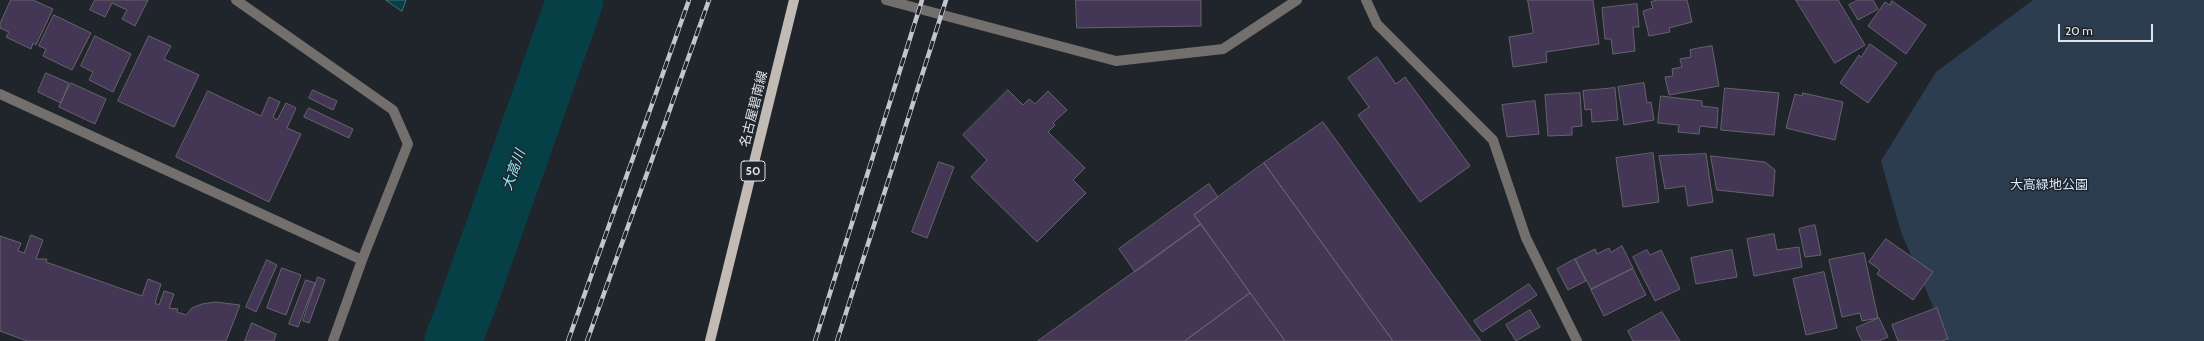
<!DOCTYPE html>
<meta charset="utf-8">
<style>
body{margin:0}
#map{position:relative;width:2204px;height:341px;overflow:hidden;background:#20252b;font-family:Cabin,sans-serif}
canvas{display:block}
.scale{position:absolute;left:2058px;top:24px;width:95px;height:18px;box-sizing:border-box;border:2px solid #e0e3e7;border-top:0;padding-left:5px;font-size:12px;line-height:14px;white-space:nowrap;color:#e0e3e7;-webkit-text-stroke:3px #20252b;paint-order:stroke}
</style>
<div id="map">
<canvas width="2204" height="341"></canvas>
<div class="scale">20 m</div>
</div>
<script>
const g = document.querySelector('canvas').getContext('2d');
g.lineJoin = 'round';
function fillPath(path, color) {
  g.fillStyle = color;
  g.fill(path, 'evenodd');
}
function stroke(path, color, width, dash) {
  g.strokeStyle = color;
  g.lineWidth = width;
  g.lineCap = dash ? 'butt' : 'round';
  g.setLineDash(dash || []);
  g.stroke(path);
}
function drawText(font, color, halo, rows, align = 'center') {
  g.font = font + ' Cabin,"Noto Sans JP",sans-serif';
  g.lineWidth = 3;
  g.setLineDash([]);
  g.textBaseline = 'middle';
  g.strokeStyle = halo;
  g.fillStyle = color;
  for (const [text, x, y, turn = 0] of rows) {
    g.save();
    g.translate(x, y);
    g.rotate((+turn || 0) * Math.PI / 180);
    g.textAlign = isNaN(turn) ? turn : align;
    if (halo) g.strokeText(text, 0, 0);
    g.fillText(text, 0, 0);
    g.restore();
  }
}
const green = new Path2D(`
 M2033 0H2204V341H1948L1901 232 1881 161 1936 72Z`);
const water = new Path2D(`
 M386 0H406L402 11Z`);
const river = new Path2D(`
 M453 341 467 305 575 0`);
const building = new Path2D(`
 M11 0H33L53 9 36 45 33 43 31 49 6 37 9 32 0 28V24Z
 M95 0H148L135 26 122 19 127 10 112 3 105 17 90 10Z
 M1076 0H1201V26L1077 28Z
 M1528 0H1593L1599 44 1546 52 1547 62 1513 67 1509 37 1533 33Z
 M1658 0H1687L1692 22 1669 28 1670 32 1649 36 1643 11 1653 8 1651 2Z
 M1796 0H1838L1865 45 1835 63Z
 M1858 0H1873L1878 9 1858 20 1849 5Z
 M1892 1 1926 25 1906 54 1868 26 1885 2 1890 5Z
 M1637 4 1639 27H1633L1635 51 1613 54 1611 39H1605L1602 8Z
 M54 15 91 33 72 70 43 56 46 49 39 46Z
 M95 36 131 54 113 92 89 80 93 72 81 66Z
 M149 36 171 46 164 59 199 75 174 127 118 101Z
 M1870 44 1897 63 1868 103 1840 83 1859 55 1861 57Z
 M1712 46 1719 86 1669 95 1665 77 1673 76 1672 69 1682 67 1680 59 1691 57 1690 50Z
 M1377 57 1396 84 1405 77 1470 166 1420 202 1358 115 1369 107 1348 78Z
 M46 73 69 83 61 103 38 92Z
 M71 83 106 99 95 124 59 107Z
 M1644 83 1647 103 1651 102 1654 120 1624 125 1618 87Z
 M1615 88 1618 120 1592 122 1591 109 1585 110 1583 91Z
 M1725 88 1779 93 1774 135 1721 130Z
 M313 90 337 101 333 110 309 98Z
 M1008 90 1023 105 1029 99 1035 104 1048 91 1067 110 1053 123 1055 125 1048 132 1085 168 1073 180 1086 193 1037 242 971 177 987 160 963 135Z
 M208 91 261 116 269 97 280 102 273 117 277 120 286 103 296 108 287 128 301 134 269 202 176 157Z
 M1580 93 1582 126 1572 127V135L1548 136 1545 95Z
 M1803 93 1843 102 1835 140 1786 128 1795 94 1802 96Z
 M1661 96 1702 101V106L1718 108 1717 128 1700 126 1699 134 1678 132 1679 125 1658 123Z
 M1535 101 1539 134 1507 137 1502 105Z
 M309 108 353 129 349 138 304 117Z
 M1323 122 1469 325 1481 341H1393L1264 163Z
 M1653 153 1659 202 1623 207 1616 158Z
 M1706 154 1713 202 1688 206 1685 186 1665 189 1659 156Z
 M1711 156 1765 162 1775 170 1773 196 1717 190Z
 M939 162 954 167 927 238 912 232Z
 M1264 163 1393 341H1285L1194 215Z
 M1209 184 1218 197 1194 215 1201 224 1135 272 1119 249Z
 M1201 224 1250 293 1185 341H1038Z
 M1815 225 1821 255 1805 257 1799 229Z
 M1774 234 1777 250 1799 247 1802 267 1754 276 1747 239Z
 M31 235 43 240 36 259H47L46 262 142 296 148 279 161 284 155 303 159 305 164 291 174 294 169 308 178 309 177 312 186 315 192 308 202 304 216 302 240 305 226 341H27L0 331V236L21 243 18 251 24 253Z
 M1886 239 1933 272 1913 300 1877 274 1880 270 1869 262Z
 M1622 246 1633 268 1591 289 1575 259 1595 249 1597 254 1609 248 1611 252Z
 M1647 250 1650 255 1661 250 1680 289 1655 301 1633 257Z
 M1732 250 1737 277 1696 284 1691 258Z
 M1864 253 1878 318 1862 321 1860 313 1842 317 1829 260Z
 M1575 259 1586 281 1568 290 1557 269Z
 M267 260 277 265 256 312 246 307Z
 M282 268 301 275 286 315 267 308Z
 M1633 269 1646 295 1604 316 1591 290Z
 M1824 272 1837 328 1806 335 1793 279Z
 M318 277 325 280 309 323 303 321Z
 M306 280 315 283 298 327 289 324Z
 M1529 284 1537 295 1482 332 1474 321Z
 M1250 293 1285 341H1185Z
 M1937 308 1948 339 1942 341H1898L1892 325Z
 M1530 310 1540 327 1516 341 1506 325Z
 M1662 312 1680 341H1633L1628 331Z
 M1879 318 1888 337 1879 341H1862L1856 328Z
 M252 323 276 334 274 341H245Z`);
const minor = new Path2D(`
 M236 0 393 110 408 144 362 260 333 341
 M886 0 1116 61 1223 49 1297 0
 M1366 0 1377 24 1493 140 1526 238 1577 341
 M0 94 362 260`);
const major = new Path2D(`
 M710 341 794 0`);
const rail = new Path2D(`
 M568 341 689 0
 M587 341 709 0
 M815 341 922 0
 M837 341 946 0`);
const shields = [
 [753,171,24]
];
const shieldNames = [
 ["50",753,171]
];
const streetNames = [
 ["名古屋碧南線",754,109,-76]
];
const parkNames = [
 ["大高緑地公園",2049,185]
];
const waterNames = [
 ["大高川",514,170,-70]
];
fillPath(green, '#2b3d4f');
fillPath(water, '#073f46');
stroke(water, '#487076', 1);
stroke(river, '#073f46', 57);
fillPath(building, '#443655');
stroke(building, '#67636c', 1);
stroke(minor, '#736f6c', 10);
stroke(major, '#c2bbb5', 10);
stroke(rail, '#c2c6ca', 4.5);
stroke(rail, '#20252b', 3, [9]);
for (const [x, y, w] of shields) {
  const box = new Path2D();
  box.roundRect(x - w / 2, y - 10, w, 20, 3);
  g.fillStyle = '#20252b';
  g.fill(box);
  stroke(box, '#e0e3e7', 1);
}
drawText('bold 12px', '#e0e3e7', null, shieldNames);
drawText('13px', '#e0e3e7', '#20252b', streetNames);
drawText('13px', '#d3e6fa', '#20252b', parkNames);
drawText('italic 14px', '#93e9f7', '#20252b', waterNames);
</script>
